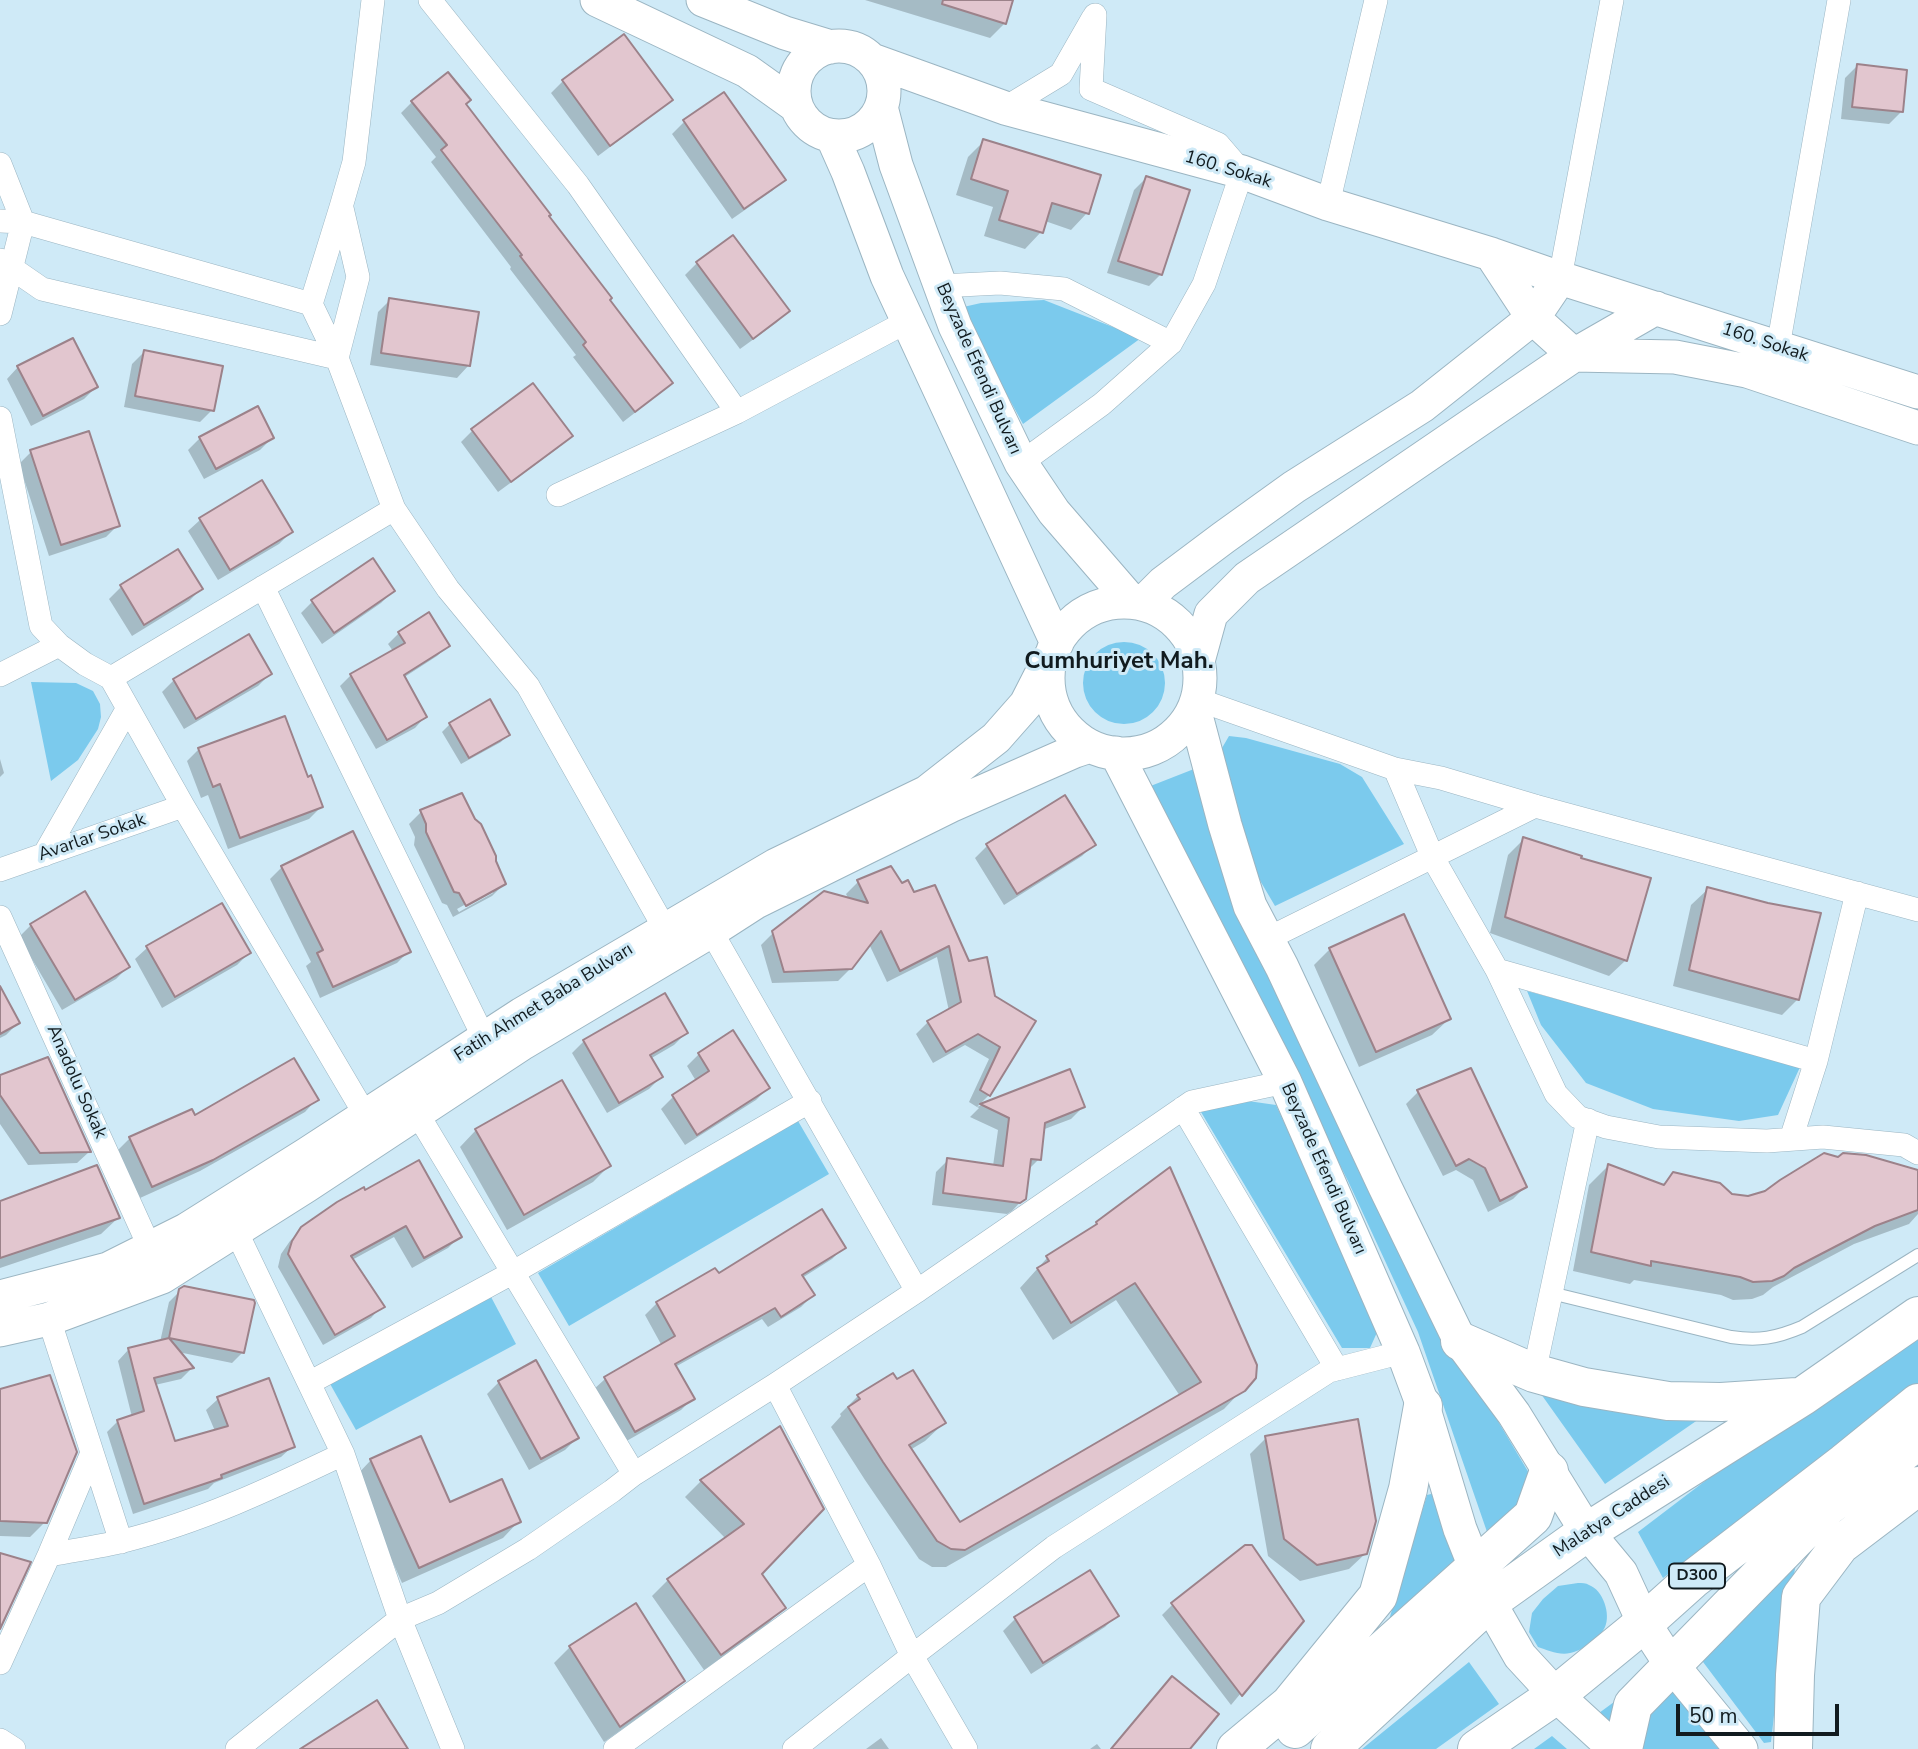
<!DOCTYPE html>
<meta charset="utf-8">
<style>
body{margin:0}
#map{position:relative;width:1918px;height:1749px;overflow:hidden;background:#cfeaf7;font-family:"Nunito Sans",sans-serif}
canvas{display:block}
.scale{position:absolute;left:1676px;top:1704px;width:163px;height:32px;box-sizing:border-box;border:4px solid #111b1f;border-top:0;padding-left:9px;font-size:21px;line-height:24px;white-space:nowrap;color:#111b1f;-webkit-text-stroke:5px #cfeaf7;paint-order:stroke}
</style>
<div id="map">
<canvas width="1918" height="1749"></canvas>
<div class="scale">50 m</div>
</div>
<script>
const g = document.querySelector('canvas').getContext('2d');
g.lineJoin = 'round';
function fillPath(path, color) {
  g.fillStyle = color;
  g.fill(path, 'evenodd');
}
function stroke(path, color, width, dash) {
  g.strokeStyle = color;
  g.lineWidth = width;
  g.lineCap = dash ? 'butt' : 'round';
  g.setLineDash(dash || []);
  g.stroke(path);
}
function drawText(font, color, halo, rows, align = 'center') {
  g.font = font + ' "Nunito Sans",sans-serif';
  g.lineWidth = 6;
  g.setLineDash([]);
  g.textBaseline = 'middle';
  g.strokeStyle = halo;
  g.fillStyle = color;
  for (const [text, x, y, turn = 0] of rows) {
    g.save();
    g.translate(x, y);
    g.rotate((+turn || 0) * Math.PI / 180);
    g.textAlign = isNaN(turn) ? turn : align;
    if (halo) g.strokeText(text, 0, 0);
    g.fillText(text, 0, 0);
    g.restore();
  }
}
const green = new Path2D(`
 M1044 300 1141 338 1023 424 959 308 981 303Z
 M1083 683a41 41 0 1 1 82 0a41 41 0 1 1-82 0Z
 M31 682 76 683 93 691 100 704 101 717 98 729 78 760 51 781Z
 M1229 736 1246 738 1340 764 1362 777 1404 844 1275 906 1255 872 1222 748Z
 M1194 769 1474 1381 1554 1515 1495 1555 1418 1332 1348 1181 1148 787Z
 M1527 991 1801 1065 1778 1115 1739 1121 1653 1109 1586 1083 1541 1025Z
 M1241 1100 1276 1105 1379 1328 1370 1348H1342L1198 1107Z
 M798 1121 829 1174 569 1326 538 1273Z
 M490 1295 516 1344 356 1430 329 1382Z
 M1918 1335V1383L1663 1578 1638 1532 1709 1478Z
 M1541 1394 1702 1417 1605 1484Z
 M1435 1493 1470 1588 1381 1646 1427 1495Z
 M1799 1548 1784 1627 1771 1742 1764 1743 1688 1642Z
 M1578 1583C1582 1583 1586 1583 1589 1585 1603 1590 1611 1614 1605 1627 1600 1638 1582 1651 1570 1653 1560 1656 1547 1650 1538 1647L1529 1632 1532 1613 1543 1599 1558 1586Z
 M1469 1662 1499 1704 1436 1749H1362Z
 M1659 1669 1716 1746 1719 1749H1637L1599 1713Z
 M1552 1736 1567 1749H1534Z`);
const shadow = new Path2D(`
 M865 0H1011L1005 23 990 38Z
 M623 37 670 99 658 111 598 156 551 93 563 81Z
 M1857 66 1901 112 1889 124 1841 119 1845 78Z
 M724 94 784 180 772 191 732 219 672 134 684 122Z
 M412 102 464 104 608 300 671 383 659 394 623 422 573 357 576 355 510 269 511 267 431 162 436 157 401 113Z
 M984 141 1087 213 1071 230 1045 221 1041 232 1025 249 984 236 993 207 956 195 968 157Z
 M1146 178 1161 274 1149 286 1107 273 1134 190Z
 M697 263 788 311 776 323 740 349 685 275Z
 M390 300 469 365 457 378 370 365 378 312Z
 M144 352 212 410 200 422 124 407 132 364Z
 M18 367 96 387 84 399 31 426 7 379Z
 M473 430 570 436 558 448 498 492 461 442Z
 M200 438H272L260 450 204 479 188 450Z
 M31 452 118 525 106 537 49 556 19 464Z
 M200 520 291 532 279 544 218 580 188 531Z
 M121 587 201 589 189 601 132 636 109 599Z
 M393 591 381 603 322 644 301 613 313 601Z
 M399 633 448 646 437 656 403 678 425 717 415 728 376 749 340 686 351 675 393 651 388 644Z
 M270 674 258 686 184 729 162 692 174 680Z
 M450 724 508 734 501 742 461 764 442 732Z
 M199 749 321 807 309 819 228 849 208 795 201 798 187 761Z
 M0 759 4 773 0 777Z
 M421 812 494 862 504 884 492 896 453 917 447 905 442 903 414 845 415 837 409 824ZM493 889V893L459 912 457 909Z
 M1524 839 1626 960 1609 976 1490 933 1508 855Z
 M1094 844 1082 856 1004 905 975 858 987 846Z
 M282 867 409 951 397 963 320 998 306 966 311 962 270 879Z
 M890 868 902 886 913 894 994 997 1034 1021 989 1095 977 1107 969 1102 989 1059 965 1045 933 1063 916 1034 928 1022 949 1011 937 957 887 982 869 944 851 968 838 981 772 983 761 945 773 933 849 900 846 894 858 882Z
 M1708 889 1798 999 1782 1015 1673 986 1691 905Z
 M84 893 128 967 116 979 62 1010 19 937 31 925Z
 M221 905 249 953 237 965 162 1008 135 959 147 948Z
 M1330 949 1449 1019 1432 1035 1359 1067 1314 965Z
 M0 990 18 1023 6 1035 0 1038Z
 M686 1033 674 1045 650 1059 661 1077 649 1089 607 1113 572 1053 584 1041Z
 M733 1033 768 1088 756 1100 685 1145 661 1109 673 1097 696 1081 687 1066 699 1054Z
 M1470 1070 1525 1187 1513 1199 1488 1212 1473 1180 1456 1170 1443 1176 1406 1104 1418 1092Z
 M1069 1071 1083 1107 1071 1119 1042 1130 1039 1159 1028 1170 1024 1198 1012 1211 1007 1214 932 1205 936 1172 948 1160 993 1166 998 1130 970 1117 979 1108 977 1107Z
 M0 1077 89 1152 77 1163 28 1165 0 1124Z
 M316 1100 305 1112 200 1171 140 1198 118 1150 130 1138 194 1117Z
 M476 1130 609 1166 593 1182 507 1230 460 1147Z
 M1608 1166 1661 1186 1674 1174 1731 1196 1748 1197 1918 1172V1214L1909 1224 1854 1244 1773 1287 1763 1295 1752 1299 1733 1300 1721 1295 1634 1280 1630 1284 1573 1271 1589 1185Z
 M0 1203 118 1218 101 1234 0 1268Z
 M338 1204 459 1237 448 1248 412 1268 394 1237 352 1260 382 1306 371 1318 323 1345 278 1267 281 1254 290 1241 302 1229Z
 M1097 1224 1243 1389 1224 1409 946 1567H932L919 1559 865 1480 831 1427 841 1416 840 1414 858 1396 944 1423 925 1441 910 1450 960 1524 1180 1396 1116 1300 1053 1340 1020 1288 1047 1258 1091 1230Z
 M844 1247 832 1259 802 1278 813 1295 801 1307 768 1327 762 1319 675 1367 693 1398 681 1410 623 1443 593 1390 605 1379 662 1346 645 1315 657 1303 718 1276Z
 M180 1291 243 1352 232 1363 178 1352 192 1368 181 1379 155 1385 173 1444 215 1431 206 1410 218 1399 293 1446 281 1457 214 1483 208 1489 133 1514 107 1432 118 1421 132 1417 118 1361 129 1349 160 1342 169 1302Z
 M499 1382 577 1438 565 1450 529 1470 487 1394Z
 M0 1391 45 1522 30 1537 0 1536Z
 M780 1429 760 1574 784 1607 768 1624 704 1670 652 1596 668 1580 726 1539 685 1497 701 1481Z
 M1266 1438 1366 1553 1349 1569 1300 1581 1268 1556 1250 1454Z
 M371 1460 449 1505 519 1521 503 1538 402 1583 355 1477Z
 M1245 1547 1301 1621 1231 1705 1162 1615 1172 1605Z
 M1089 1572 1117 1615 1105 1627 1031 1674 1003 1631 1015 1619Z
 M570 1647 683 1681 667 1697 604 1742 554 1663Z
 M881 1738 889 1749H866Z
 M1097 1744 1101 1749H1090Z`);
const building = new Path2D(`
 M943 0H1013L1006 24 942 4Z
 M624 34 673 100 610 146 562 80Z
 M1857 64 1907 70 1903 112 1852 107Z
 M448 72 471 100 466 104 551 215 549 216 612 298 610 300 673 383 635 412 583 345 586 342 520 256 522 255 441 150 447 145 411 101Z
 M724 92 786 180 744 209 683 120Z
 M983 139 1101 175 1089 214 1052 203 1043 233 999 220 1008 191 971 179Z
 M1146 176 1190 190 1162 275 1118 261Z
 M733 235 790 311 753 339 696 262Z
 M389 298 479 312 470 366 381 353Z
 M73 338 98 387 43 416 17 366Z
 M144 350 223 366 214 411 135 396Z
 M533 383 573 436 511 482 471 429Z
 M258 406 274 438 216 469 199 437Z
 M89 431 120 526 61 545 30 450Z
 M262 480 293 532 230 570 199 518Z
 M178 549 203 589 144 625 120 585Z
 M373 558 395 591 334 633 311 600Z
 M429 612 450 646 404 675 427 717 387 740 350 674 405 643 398 632Z
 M249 634 272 674 196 719 173 679Z
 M490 699 510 735 469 758 449 723Z
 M285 716 308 777 311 775 323 807 240 838 220 784 213 787 198 748Z
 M462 793 475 819 481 824 496 856V861L506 884 466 906 459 893 454 892 426 832V824L420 810Z
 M1065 795 1096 845 1017 894 986 844Z
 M353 831 411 952 333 987 317 953 323 950 281 866Z
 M1523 837 1582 856 1581 858 1651 878 1627 961 1505 917Z
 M891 866 902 883 908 880 914 892 935 885 969 961 987 957 995 996 1036 1021 990 1096 980 1090 1000 1047 978 1034 946 1052 927 1021 961 1002 949 946 900 971 881 931 852 969 784 972 772 931 824 891 868 903 857 880Z
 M1707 887 1768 903 1821 913 1799 1000 1689 970Z
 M85 891 130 967 75 1000 30 924Z
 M222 903 251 953 175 997 146 946Z
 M1404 914 1451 1019 1376 1052 1329 948Z
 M0 986 20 1023 0 1034Z
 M665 993 688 1033 650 1055 663 1077 619 1103 583 1040Z
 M733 1030 770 1088 697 1135 672 1095 709 1071 698 1053Z
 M48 1057 91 1152 40 1153 0 1095V1075Z
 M294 1058 319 1100 213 1160 152 1187 129 1137 192 1109 195 1115Z
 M1471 1068 1527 1187 1500 1201 1485 1168 1469 1159 1456 1166 1417 1090Z
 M1070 1069 1085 1107 1045 1123 1041 1160 1031 1159 1026 1199 1020 1203 943 1193 947 1158 1003 1166 1009 1118 980 1104Z
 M562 1080 611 1166 524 1215 475 1129Z
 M1824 1153 1838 1157 1843 1153 1866 1155 1918 1170V1210L1875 1226 1794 1268 1784 1276 1772 1281 1753 1282 1740 1277 1651 1261V1266L1591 1252 1608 1164 1664 1185 1673 1172 1720 1183 1732 1194 1748 1196 1765 1191 1780 1180Z
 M419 1160 462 1237 424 1258 406 1226 351 1256 385 1307 335 1335 288 1254 292 1241 301 1227 337 1202 364 1187 365 1190Z
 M97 1165 120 1218 0 1258V1201Z
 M1170 1167 1257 1365 1256 1378 1245 1391 965 1550 951 1549 937 1541 883 1462 848 1407 860 1399 857 1395 893 1373 897 1379 913 1370 946 1423 909 1445 960 1522 1201 1382 1135 1283 1071 1323 1037 1268 1049 1261 1046 1256 1097 1224 1096 1222Z
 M822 1209 846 1248 802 1275 815 1295 781 1317 775 1308 675 1364 695 1399 635 1432 604 1377 675 1336 656 1302 715 1268 719 1273Z
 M184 1286 254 1300 255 1303 244 1353 169 1338 179 1289Z
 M169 1338 194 1368 154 1378 175 1441 228 1426 217 1397 269 1378 295 1447 221 1475 222 1478 144 1504 117 1420 144 1411 128 1348Z
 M536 1360 579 1438 541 1459 498 1381Z
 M50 1375 77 1452 47 1523 0 1521V1389Z
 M1358 1419 1376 1521 1367 1554 1317 1565 1284 1539 1265 1436Z
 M780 1426 824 1509 762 1574 786 1608 721 1655 667 1579 744 1524 700 1480Z
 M421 1436 450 1502 502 1479 521 1522 419 1568 370 1459Z
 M1245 1545H1252L1304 1621 1242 1696 1171 1603Z
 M0 1553 31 1562 0 1629Z
 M1090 1570 1119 1616 1043 1663 1014 1617Z
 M636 1603 685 1681 620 1727 569 1646Z
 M1172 1676 1219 1714 1190 1749H1111Z
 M377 1700 408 1749H300Z`);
const lane = new Path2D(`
 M1551 1293 1731 1337C1759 1341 1776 1338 1802 1327L1918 1255`);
const street = new Path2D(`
 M373 0 354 162 341 207 311 304 337 358 394 509 448 589 528 686 665 929
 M430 0 578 185 737 412
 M1005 108 1061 74 1093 18
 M0 164 23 222 0 314
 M1328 204 1376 0
 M0 221 23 222 311 304
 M0 260 42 289 337 358
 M1560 278 1612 0
 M940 286 1000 283 1064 289 1171 343
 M1778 347 1839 0
 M337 358 358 277 342 208
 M0 418 41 626 59 645 85 664 111 678 183 806 366 1116
 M1021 463 1102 404 1171 343 1204 284 1242 172 1218 144 1091 89 1095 15
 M558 495 737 412 908 321
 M263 587 484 1038
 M0 675 59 645
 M111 678 394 509
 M1196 699 1395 769 1441 778 1535 806 1918 910
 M1395 769 1433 858 1497 970 1556 1094 1578 1117 1606 1127 1659 1137 1767 1141 1823 1137 1904 1145 1918 1153
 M44 855 128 708
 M0 870 183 806
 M0 917 150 1248
 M711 931 917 1291
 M1267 939 1535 806
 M1497 970 1816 1061
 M1183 1108 1337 1369
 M417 1113 634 1474
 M1791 1139 1816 1061 1857 893
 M236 1231 343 1454 400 1619 453 1749
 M49 1319 121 1542
 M1534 1373 1588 1120
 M309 1383 512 1273 810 1101
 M775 1385 869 1565
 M49 1555C74 1550 99 1547 123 1541 200 1522 272 1488 343 1454
 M0 1663 49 1555 92 1453
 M0 1740 14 1749
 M237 1749 400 1619 438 1603 528 1549 612 1491 634 1474 775 1385 917 1291 1192 1102 1285 1082
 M615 1749 869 1565 912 1656 794 1749
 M966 1749 912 1656 1054 1547 1329 1371 1403 1352`);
const secondary = new Path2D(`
 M597 0 747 71 796 106
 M703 0 785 33 831 47
 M794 91a45 45 0 1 1 90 0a45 45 0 1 1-90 0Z
 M872 60 1005 108 1242 172 1328 204 1491 254 1560 278 1918 392
 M881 107 896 165 955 326 1021 463 1054 512 1131 601
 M832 136 848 172 887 276 1057 643
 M1491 254 1533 318 1574 355 1675 357 1747 371 1918 428
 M1048 678a76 76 0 1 1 152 0a76 76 0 1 1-152 0Z
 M1142 604 1163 583 1223 538 1294 487 1422 406 1533 318 1560 278
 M1198 661 1211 614 1247 578 1574 355 1656 308
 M1194 708 1225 825 1250 906 1282 967 1385 1187 1460 1341 1514 1414 1587 1532 1621 1573 1644 1623 1668 1660 1741 1749
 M1116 753 1285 1082 1403 1352 1423 1406 1460 1529 1489 1602 1520 1656 1556 1695 1615 1749
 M0 1297 108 1269 186 1230 307 1154 522 1014 776 865 927 792 996 738 1026 704 1050 657
 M0 1330 49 1319 162 1277 306 1186 523 1043 711 931 756 902 950 806 1075 751 1090 746`);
const highway = new Path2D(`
 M1460 1341 1534 1373 1584 1387 1668 1401 1721 1402 1797 1397
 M1295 1729 1533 1516 1549 1471
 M1236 1749 1290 1704 1378 1596 1408 1489 1423 1406
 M1330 1749 1489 1602 1587 1532 1803 1396 1918 1316
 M1477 1749 1556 1695 1644 1623 1692 1580 1844 1463 1918 1403
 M1623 1749 1633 1705 1828 1506 1918 1441
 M1793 1749 1795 1675 1801 1597 1840 1545 1918 1486`);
const shields = [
 [1697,1576,56]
];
const shieldNames = [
 ["D300",1697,1576]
];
const streetNames = [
 ["160. Sokak",1228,170,17],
 ["160. Sokak",1765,343,18],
 ["Beyzade Efendi Bulvarı",978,369,66],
 ["Avarlar Sokak",92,838,-19],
 ["Fatih Ahmet Baba Bulvarı",544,1003,-32],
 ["Anadolu Sokak",76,1082,66],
 ["Beyzade Efendi Bulvarı",1323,1169,66],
 ["Malatya Caddesi",1612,1517,-33]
];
const districtNames = [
 ["Cumhuriyet Mah.",1119,662]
];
fillPath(green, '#7bcaed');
fillPath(shadow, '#0003');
fillPath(building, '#e2c6cf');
stroke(building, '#9c828a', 2);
stroke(lane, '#9bb5c2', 14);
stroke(street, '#9bb5c2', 24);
stroke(secondary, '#9bb5c2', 35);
stroke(highway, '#9bb5c2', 40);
stroke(lane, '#fff', 12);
stroke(street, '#fff', 23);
stroke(secondary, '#fff', 33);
stroke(highway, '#fff', 38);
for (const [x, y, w] of shields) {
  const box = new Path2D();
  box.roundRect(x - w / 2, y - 12.5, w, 25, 5);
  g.fillStyle = '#cfeaf7';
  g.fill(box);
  stroke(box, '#111b1f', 2);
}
drawText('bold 16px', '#111b1f', null, shieldNames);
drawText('18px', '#111b1f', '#cfeaf7', streetNames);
drawText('bold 24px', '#111b1f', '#cfeaf7', districtNames);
</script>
